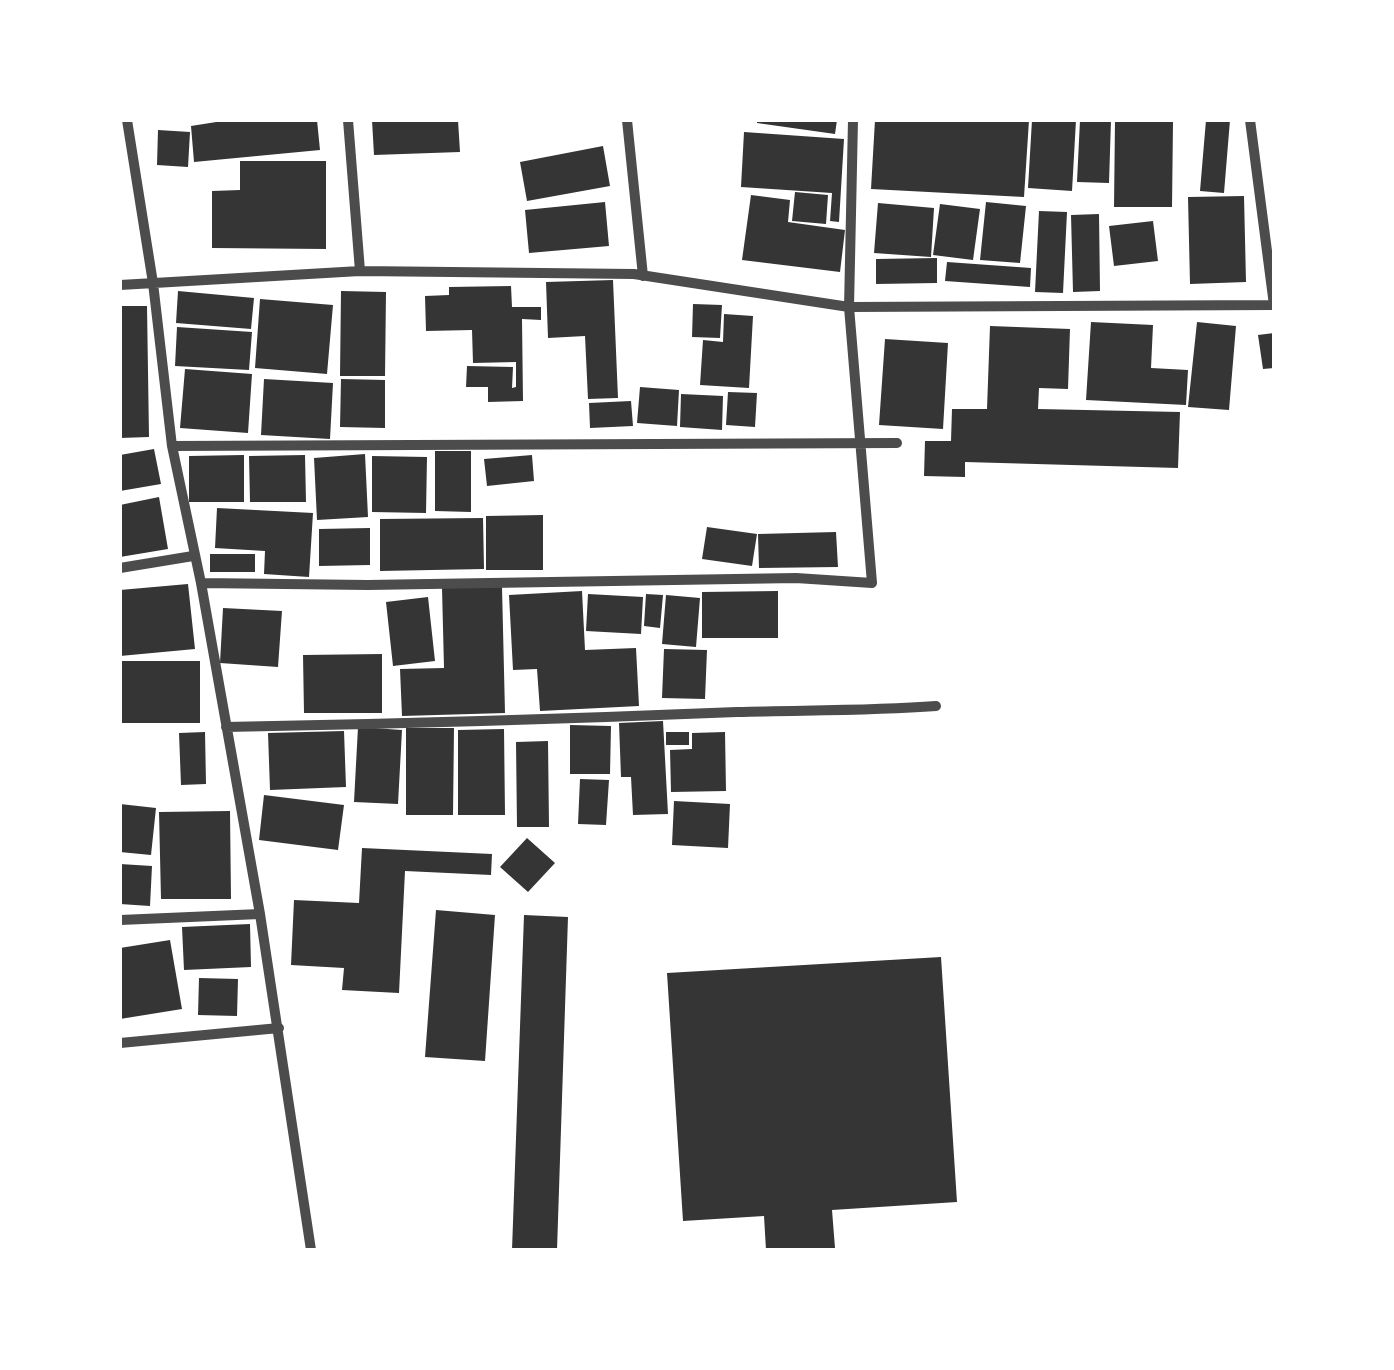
<!DOCTYPE html>
<style>
body{margin:0}
#map{position:relative;width:1394px;height:1370px;overflow:hidden;background:#fff;font-family:Signika,sans-serif}
canvas{display:block}
.frame{position:absolute;inset:0;border:122px solid #fff;pointer-events:none}
</style>
<div id="map">
<canvas width="1394" height="1370"></canvas>
<div class="frame"></div>
</div>
<script>
const g = document.querySelector('canvas').getContext('2d');
g.lineJoin = 'round';
function fillPath(path, color) {
  g.fillStyle = color;
  g.fill(path, 'evenodd');
}
function stroke(path, color, width, dash) {
  g.strokeStyle = color;
  g.lineWidth = width;
  g.lineCap = dash ? 'butt' : 'round';
  g.setLineDash(dash || []);
  g.stroke(path);
}
const building = new Path2D(`
 M229 120H317L320 150 194 162 191 126Z
 M372 120H458L460 152 374 155Z
 M757 120H837L835 134 757 123Z
 M875 120H1029L1024 197 871 189Z
 M1032 120H1076L1072 191 1028 188Z
 M1080 120H1111L1109 183 1077 182Z
 M1206 120H1230L1224 193 1200 191Z
 M1115 121 1173 122 1172 207H1114Z
 M158 130 190 132 188 167 157 165Z
 M744 132 844 139 839 222 830 221 832 193 741 187Z
 M603 146 610 186 527 201 520 162Z
 M240 161H326V249L212 248V191L240 190Z
 M795 192 828 195 826 224 792 221Z
 M751 195 790 200 788 222 845 230 840 272 742 260Z
 M1244 196 1246 282 1190 284 1188 197Z
 M605 202 609 246 529 253 525 210Z
 M986 202 1026 206 1020 263 980 260Z
 M878 203 934 208 931 257 874 253Z
 M940 204 980 209 973 260 933 255Z
 M1039 211 1067 212 1063 293 1035 292Z
 M1099 214 1100 291 1073 292 1071 215Z
 M1153 221 1158 261 1114 266 1109 226Z
 M937 258V283L876 284V259Z
 M947 262 1031 268 1030 287 945 281Z
 M613 280 618 398 588 399 585 336 548 338 546 282Z
 M511 286 512 307H541V320L522 319 523 401 488 402V387H466L467 366 513 367 512 388 516 387V362L473 363 472 330 426 331 425 296 449 295V287Z
 M178 291 254 298 251 329 176 323Z
 M341 291 386 292 385 376H340Z
 M260 299 333 305 327 374 255 368Z
 M693 304 722 305 720 338 692 337Z
 M120 306H147L149 437 120 438Z
 M724 314 753 316 749 388 700 385 703 340 723 342Z
 M1091 322 1153 325 1151 368 1188 370 1186 405 1086 400Z
 M1197 322 1236 326 1229 410 1188 407Z
 M990 326 1070 329 1068 389 1039 388 1038 409 1180 412 1178 468 965 462V477L924 476 925 441H951L952 409H987Z
 M177 327 252 332 249 370 175 366Z
 M1274 333V368L1263 369 1258 335Z
 M885 339 948 343 943 429 879 425Z
 M185 369 252 374 248 433 180 428Z
 M264 379 333 383 330 439 261 435Z
 M341 379 385 380V428L340 427Z
 M640 387 679 390 677 426 637 423Z
 M728 392 757 393 755 427 726 425Z
 M681 394 723 396 722 430 680 427Z
 M631 401 633 426 590 428 589 403Z
 M154 449 161 484 120 491V455Z
 M435 451H471V512L435 511Z
 M365 454 368 517 317 520 314 458Z
 M244 455V502H189V456Z
 M305 455 306 502H250L249 456Z
 M532 455 534 481 487 486 484 459Z
 M372 456 427 457 426 513 372 512Z
 M159 497 168 549 120 557V505Z
 M217 508 313 513 309 577 264 574 265 551 215 548Z
 M543 515V570H486V516Z
 M483 518 484 569 380 571V519Z
 M707 527 757 534 752 566 702 559Z
 M370 528V565L319 566V529Z
 M836 532 838 567 759 568 758 534Z
 M210 554H255V572H210Z
 M188 584 195 649 120 656V590Z
 M502 587 505 713 402 716 400 669 444 668 442 588Z
 M582 591 585 650 636 648 639 706 540 711 537 669 513 670 509 595Z
 M778 591V638H702V592Z
 M588 594 643 597 641 634 586 631Z
 M646 594 663 595 660 628 644 626Z
 M666 595 700 598 696 647 662 644Z
 M428 597 435 661 393 666 386 602Z
 M223 608 282 611 278 667 220 663Z
 M664 649 707 650 705 699 662 698Z
 M382 654V713H304L303 655Z
 M120 661H200V723H120Z
 M663 721 668 814 633 815 631 777H621L619 723Z
 M570 725 611 726 610 774H570Z
 M358 727 402 730 398 804 354 802Z
 M406 728H454L453 815H406Z
 M504 729 505 815H458V730Z
 M344 731 346 787 270 790 268 733Z
 M205 732 206 784 181 785 179 733Z
 M666 732H689V745H666Z
 M725 732 726 791 671 792 670 750 692 749V733Z
 M548 741 549 827H517L516 742Z
 M580 779 609 780 606 825 578 824Z
 M264 795 344 805 338 850 259 840Z
 M674 801 730 804 728 848 672 845Z
 M120 804 156 808 151 855 120 852Z
 M230 811 231 899H161L159 812Z
 M527 838 555 863 528 892 500 867Z
 M362 848 492 854 491 875 405 871 399 993 342 990 344 968 291 965 294 900 359 903Z
 M120 864 152 866 150 906 120 904Z
 M436 910 495 915 485 1061 425 1057Z
 M524 915 568 917 557 1250H512Z
 M250 924 251 967 184 970 182 927Z
 M170 940 182 1009 120 1019V948Z
 M941 957 957 1202 832 1210 835 1248 766 1250 764 1216 683 1221 667 973Z
 M199 978 238 979 237 1016 198 1015Z`);
const minor = new Path2D(`
 M127 120 153 283 172 446 201 583 260 914 311 1250
 M348 120 360 271
 M627 120 643 276
 M1250 120 1274 305
 M120 285 360 271 634 274 849 307 1274 305
 M172 446 897 443
 M120 568 193 556
 M201 583 368 585 796 578 872 583 849 307 853 120
 M226 727C396 724 567 719 737 712 804 710 869 711 936 706
 M120 920 260 914
 M120 1043 279 1028`);
fillPath(building, '#353535');
stroke(minor, '#4c4c4c', 10);
</script>
